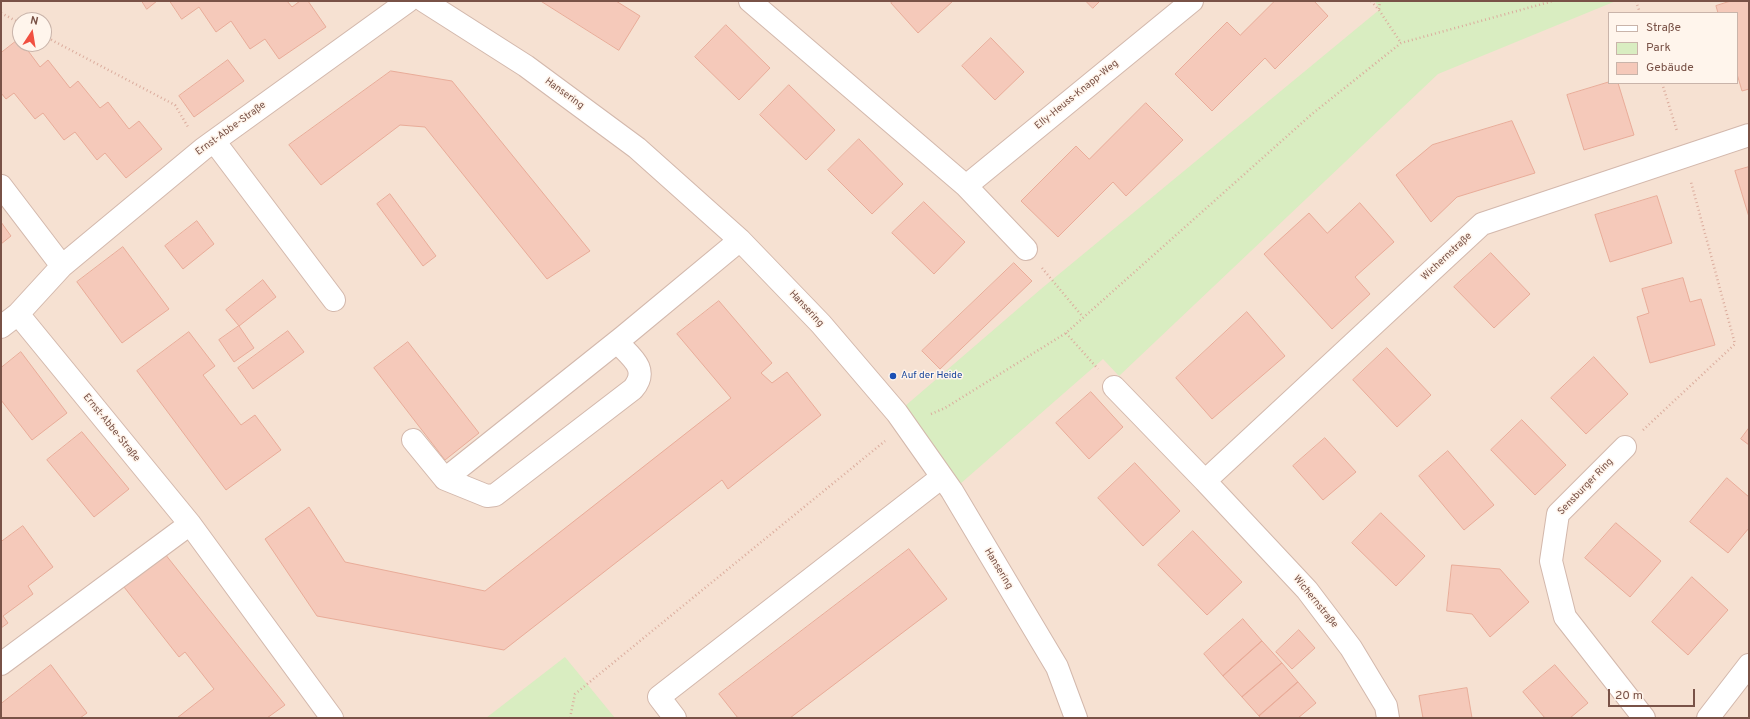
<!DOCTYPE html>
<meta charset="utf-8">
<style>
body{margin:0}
#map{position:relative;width:1750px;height:719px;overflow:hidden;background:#fef0e4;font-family:Overpass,sans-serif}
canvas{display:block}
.frame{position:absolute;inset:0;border:2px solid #795247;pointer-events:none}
.legend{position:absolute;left:1608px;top:12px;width:130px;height:72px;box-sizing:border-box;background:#fff5ec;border:1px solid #c9b4aa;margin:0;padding:5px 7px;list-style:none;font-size:12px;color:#795247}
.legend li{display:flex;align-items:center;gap:8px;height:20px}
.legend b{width:20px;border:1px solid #c9b4aa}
.north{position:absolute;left:12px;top:12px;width:40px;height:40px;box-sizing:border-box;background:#fff5ec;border:1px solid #c9b4aa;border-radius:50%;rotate:12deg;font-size:11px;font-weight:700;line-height:16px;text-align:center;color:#795247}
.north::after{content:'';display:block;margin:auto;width:14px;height:18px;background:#f15041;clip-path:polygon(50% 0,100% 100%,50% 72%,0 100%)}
.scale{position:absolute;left:1608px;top:689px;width:87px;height:18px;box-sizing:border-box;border:2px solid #795247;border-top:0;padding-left:5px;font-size:12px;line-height:14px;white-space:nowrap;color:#795247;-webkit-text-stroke:3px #fff5ec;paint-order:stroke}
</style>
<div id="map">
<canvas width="1750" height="719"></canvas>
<div class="frame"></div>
<ul class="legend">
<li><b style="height:5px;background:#fff"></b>Straße</li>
<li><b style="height:11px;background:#d9edc1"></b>Park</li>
<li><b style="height:11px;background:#f5c9ba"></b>Gebäude</li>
</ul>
<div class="north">N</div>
<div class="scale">20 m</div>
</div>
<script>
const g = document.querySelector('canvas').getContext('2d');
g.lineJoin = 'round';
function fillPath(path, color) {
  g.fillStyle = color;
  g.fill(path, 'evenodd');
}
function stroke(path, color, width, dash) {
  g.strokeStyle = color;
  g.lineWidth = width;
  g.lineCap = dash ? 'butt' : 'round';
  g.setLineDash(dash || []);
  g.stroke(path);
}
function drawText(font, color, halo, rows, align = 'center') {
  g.font = font + ' Overpass,sans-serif';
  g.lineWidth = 3;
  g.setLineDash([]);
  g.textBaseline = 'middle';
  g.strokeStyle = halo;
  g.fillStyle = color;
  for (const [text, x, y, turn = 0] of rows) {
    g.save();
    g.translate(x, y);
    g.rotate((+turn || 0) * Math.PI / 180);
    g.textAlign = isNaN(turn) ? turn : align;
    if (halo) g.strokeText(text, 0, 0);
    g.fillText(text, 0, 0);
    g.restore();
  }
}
const residential = new Path2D(`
 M1 1H1749V718H1ZM1609 13H1737V83H1609ZM20 20H44V44H20Z`);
const green = new Path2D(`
 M1375 1H1616L1438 74 1119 376 1103 359 952 491 897 413 1041 289 1379 10Z
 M565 657 615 718H486Z`);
const building = new Path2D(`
 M142 1H157L147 9Z
 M170 1H287L292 7 300 1H308L326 27 279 59 265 39 250 49 231 21 216 32 199 7 182 19Z
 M541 1H616L640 16 619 50Z
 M894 1H953L918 33 891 3Z
 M1086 1H1100L1093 8Z
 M1275 1H1314L1328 16 1275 69 1265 58 1212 111 1175 74 1227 22 1240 35Z
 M1731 1H1749V89L1742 91 1737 74V13H1718L1716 6Z
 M726 25 770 68 739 100 695 57Z
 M991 38 1024 72 995 100 962 66Z
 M19 39 20 44H23L40 67 48 60 70 88 78 81 100 108 108 102 129 129 139 121 162 149 126 178 105 153 97 160 75 132 64 140 43 113 35 119 14 93 6 99 1 93V53Z
 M228 60 244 81 194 117 179 96Z
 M391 71 452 81 590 251 547 279 425 127 400 125 321 185 289 145Z
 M1609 82 1618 83 1634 135 1584 150 1567 95Z
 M789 85 835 130 806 160 760 115Z
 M1146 103 1183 140 1126 196 1113 182 1058 237 1021 201 1076 146 1089 159Z
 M1512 121 1535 173 1457 197 1431 222 1396 175 1432 145Z
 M859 139 903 184 872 214 828 170Z
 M1749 167V217L1735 171Z
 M390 194 436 256 423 266 377 204Z
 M1657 196 1672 243 1610 262 1595 215Z
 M924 202 965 242 934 274 892 233Z
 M1360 203 1394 242 1355 277 1370 294 1332 329 1264 254 1309 213 1327 233Z
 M197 221 214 244 183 269 165 246Z
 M1 222 11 236 1 244Z
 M123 247 169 309 122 343 77 282Z
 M1491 253 1530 294 1494 328 1454 287Z
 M1014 263 1032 281 940 369 922 351Z
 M1683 278 1690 302 1701 299 1715 345 1650 363 1637 317 1649 313 1642 289Z
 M263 280 276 297 239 326 226 310Z
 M719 301 772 363 761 373 772 383 787 372 821 415 728 489 722 480 504 650 317 616 265 539 309 507 345 562 485 591 731 398 677 334Z
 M1247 312 1285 356 1212 419 1176 378Z
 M239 326 254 348 234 362 219 340Z
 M288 331 304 352 253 389 238 368Z
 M189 332 215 366 203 375 241 425 255 415 281 450 226 490 137 371Z
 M408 342 479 433 445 460 374 368Z
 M1387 348 1431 395 1397 427 1353 380Z
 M21 352 67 413 32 440 1 400V368Z
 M1594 357 1628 394 1586 434 1551 398Z
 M1091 392 1123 427 1089 459 1056 423Z
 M1522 420 1566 465 1535 495 1491 450Z
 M1749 428V445L1741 439Z
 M82 432 129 489 94 517 47 460Z
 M1325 438 1356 472 1323 500 1293 466Z
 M1448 451 1494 505 1464 530 1419 476Z
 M1135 463 1180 511 1143 546 1098 498Z
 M1727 478 1749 497V528L1728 553 1690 522Z
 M1381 513 1425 556 1396 586 1352 543Z
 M1616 523 1661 561 1630 597 1585 558Z
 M23 526 53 567 28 586 33 594 3 616 8 623 1 628V542Z
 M1193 531 1242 582 1207 615 1158 565Z
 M909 549 947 599 790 718H738L719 694Z
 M165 554 285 705 267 718H177L214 689 185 652 179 657 124 587Z
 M1452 565 1500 569 1529 602 1490 637 1472 614 1447 611Z
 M1692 577 1728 610 1688 655 1652 622Z
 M1243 619 1262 641 1223 676 1204 654Z
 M1299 630 1315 648 1292 669 1276 652Z
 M1262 641 1282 663 1242 697 1223 676Z
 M1282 663 1298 682 1259 716 1242 697Z
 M51 665 87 713 80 718H1V704Z
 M1555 665 1588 703 1570 718H1545L1523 692Z
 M1298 682 1316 703 1298 718H1261L1259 716Z
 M1467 688 1472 718H1423L1419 696Z`);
const path = new Path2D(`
 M1371 1 1379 10 1401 43
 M1636 1 1640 13
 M1379 9 1380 1
 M1 13 20 23
 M44 36 175 105 188 127
 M1662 83 1677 131
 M1042 268 1083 317
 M1066 333 1098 369
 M931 414 945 408 1066 333 1312 114 1401 43 1553 1
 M1643 430 1735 344 1691 182
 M570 718 575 694 885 441`);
const minor = new Path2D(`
 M424 1 526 66 637 148 740 240 821 324 897 413 952 491 1057 667 1076 718
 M750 1 966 186 1026 249
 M214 141 334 300
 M1 186 62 266
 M966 186 1192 1
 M18 314 190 524 332 718
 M1 327 18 314 62 266 203 149 408 1
 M1114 387 1205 481
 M413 440 445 479 623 337 740 240
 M1625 447 1558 514 1551 561 1565 617 1644 718
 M445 479 487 496 495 495 633 389C650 369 631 357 617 342
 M1 664 190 524
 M675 718 659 697 942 477
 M1388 718 1386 706 1351 648 1307 590 1205 481 1482 224 1749 135
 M1708 718 1749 665`);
const markers = [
 [893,376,4,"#1a4fb4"]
];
const streetNames = [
 ["Hansering",564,94,36],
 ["Elly-Heuss-Knapp-Weg",1077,95,-39],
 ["Ernst-Abbe-Straße",231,129,-36],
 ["Wichernstraße",1447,257,-43],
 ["Hansering",806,309,47],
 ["Ernst-Abbe-Straße",111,428,51],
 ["Sensburger Ring",1586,487,-46],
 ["Hansering",998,569,59],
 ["Wichernstraße",1315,602,51]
];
const transitNames = [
 ["Auf der Heide",901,376]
];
fillPath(residential, '#f6e1d2');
fillPath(green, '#d9edc1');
fillPath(building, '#f5c9ba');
stroke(building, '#e9ac99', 1);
stroke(minor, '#d3b8ac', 24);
stroke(path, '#dbac9d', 2.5, [1, 3]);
stroke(minor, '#fff', 22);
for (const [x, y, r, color] of markers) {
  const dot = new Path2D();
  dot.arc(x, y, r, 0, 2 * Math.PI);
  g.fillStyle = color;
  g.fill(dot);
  stroke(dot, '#fff5ec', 1.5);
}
drawText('10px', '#795247', '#fff5ec', streetNames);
drawText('10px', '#164399', '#fff5ec', transitNames, 'left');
</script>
